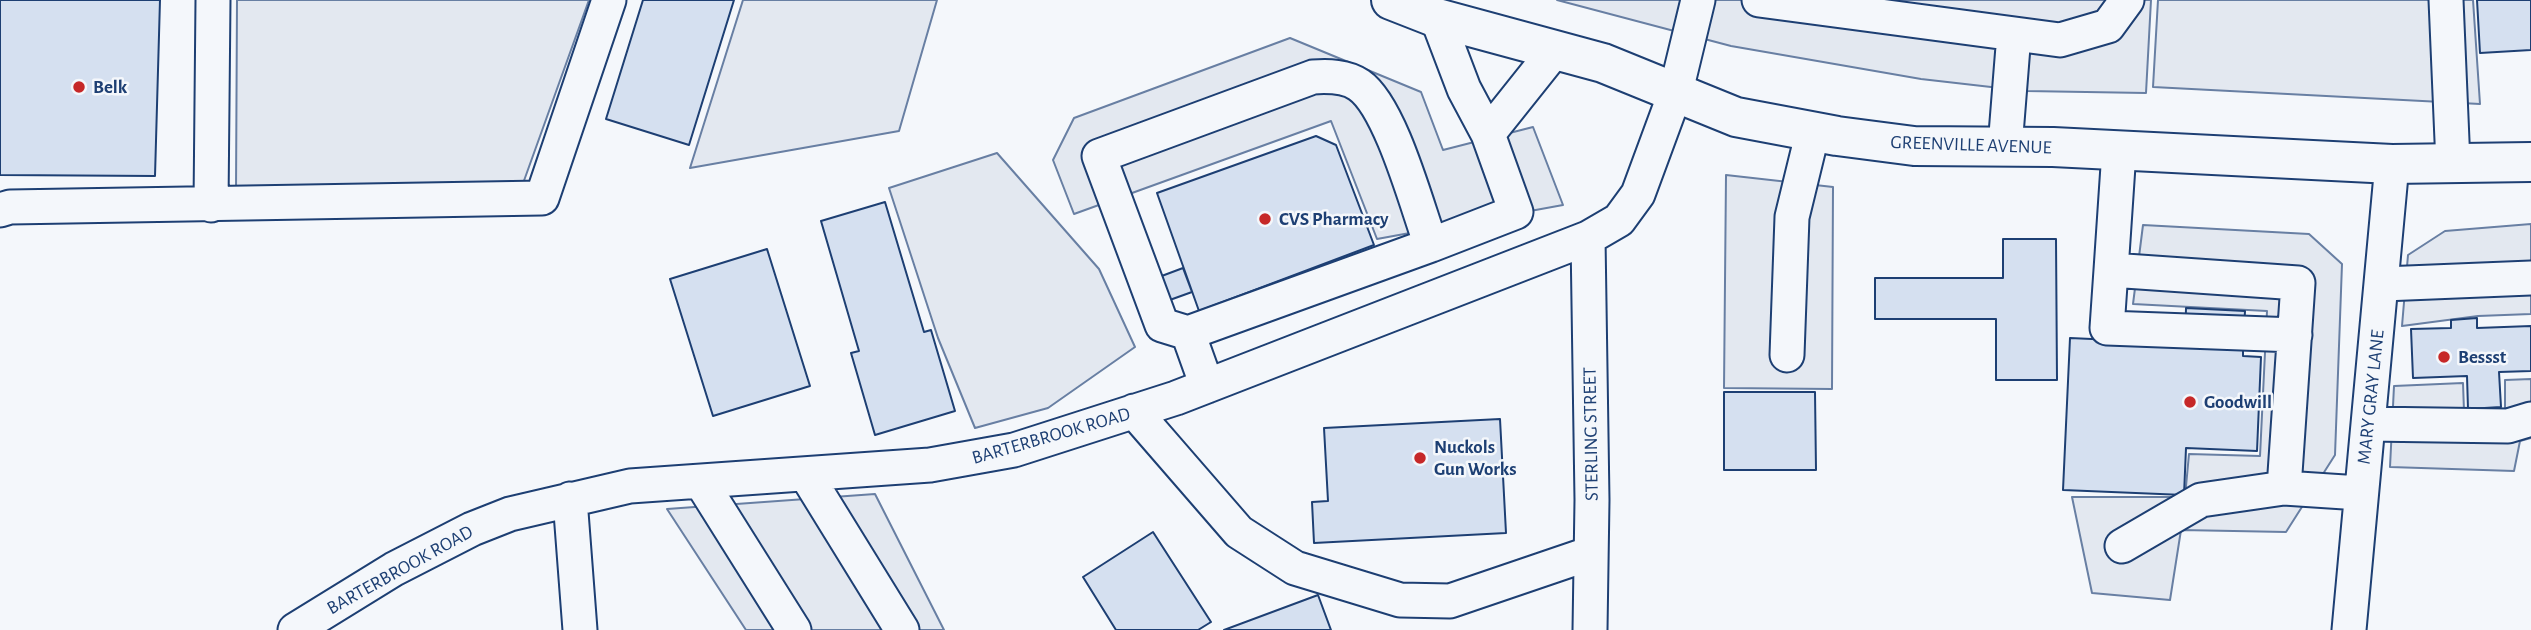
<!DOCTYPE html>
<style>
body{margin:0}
canvas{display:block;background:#f4f7fb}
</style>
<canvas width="2531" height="630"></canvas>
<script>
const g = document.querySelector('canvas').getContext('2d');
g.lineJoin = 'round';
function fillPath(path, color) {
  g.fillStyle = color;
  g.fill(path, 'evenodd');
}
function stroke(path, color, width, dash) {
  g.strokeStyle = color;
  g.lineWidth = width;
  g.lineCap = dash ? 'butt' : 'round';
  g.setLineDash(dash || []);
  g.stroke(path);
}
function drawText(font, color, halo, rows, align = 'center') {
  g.font = font + ' "Alegreya Sans",sans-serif';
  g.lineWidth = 5;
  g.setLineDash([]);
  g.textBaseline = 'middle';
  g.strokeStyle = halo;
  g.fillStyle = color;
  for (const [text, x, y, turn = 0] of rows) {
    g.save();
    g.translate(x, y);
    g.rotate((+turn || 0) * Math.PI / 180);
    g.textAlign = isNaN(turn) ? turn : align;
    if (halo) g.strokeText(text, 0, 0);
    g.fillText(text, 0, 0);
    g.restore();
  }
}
const parking = new Path2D(`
 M237 0H589L521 189 236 192Z
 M743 0H937L899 131 690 168Z
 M1557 0H2151L2146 93 2026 91 1921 79 1731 46Z
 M2158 0H2473L2480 104 2153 87Z
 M1290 38 1421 92 1443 150 1533 127 1563 205 1377 239 1331 121 1074 214 1053 160 1074 118Z
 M997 153 1099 269 1135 347 1048 408 975 428 938 338 889 188Z
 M1726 175 1833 187 1832 389 1724 388Z
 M2531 224V314L2478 316 2402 326 2408 255 2445 231Z
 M2143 225 2309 234 2342 264 2335 455 2286 532 2181 530 2170 600 2092 593 2072 497H2185L2189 454 2260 456 2267 311 2133 304Z
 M2531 379V438L2520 441 2514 471 2390 467 2394 386 2463 383 2464 411 2505 410V380Z
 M875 494 944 630H746L667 509Z`);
const building = new Path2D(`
 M0 0H160L155 176 0 175Z
 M643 0H734L689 145 606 119Z
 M2477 0H2531V50L2480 53Z
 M1316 136 1336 145 1374 245 1199 311 1157 193Z
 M885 202 924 332 931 330 955 411 875 435 851 353 859 351 821 221Z
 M2003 239H2056L2057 380H1996V319H1875V278H2003Z
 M767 249 810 386 713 416 670 279Z
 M1183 268 1192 292 1167 301 1159 277Z
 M2186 308 2245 311 2243 346 2185 344Z
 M2477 318V328L2531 326V371L2499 372 2501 407 2468 409 2467 376 2413 378 2411 329 2451 328V320Z
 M2070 338 2243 346V356L2261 357 2257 451 2186 448 2184 495 2063 490Z
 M1724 392H1815L1816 470H1724Z
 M1500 419 1506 533 1314 543 1312 502 1328 501 1324 428Z
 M1153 532 1211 622 1198 630H1116L1083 577Z
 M1318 595 1331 630H1224Z`);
const minor = new Path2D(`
 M1759 0 2060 40 2108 26 2127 0
 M2446 0 2453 164
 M1488 134 1555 50
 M2005 147 2014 34
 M2119 151 2111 270 2298 283 2284 488 2360 493
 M211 205 213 0
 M0 210 10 207 542 198 609 0
 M1588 238 1592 500 1590 630
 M1431 245 1516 212 1488 134 1464 89 1437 18
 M2111 270 2107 328 2295 335
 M2383 284 2531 278
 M1188 333 1162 325 1099 156 1313 77C1328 76 1346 76 1359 85 1391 107 1417 207 1431 245L1188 333 1207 386
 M1787 355 1792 217 1813 131
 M1134 411 1239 532 1295 568 1400 600 1450 601 1591 553
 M2368 424 2508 426 2531 419
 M807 476 902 630
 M701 482 794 630
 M570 499 580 630
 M2122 546 2201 500 2284 488
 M295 630 394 569 472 529 510 514 630 486 930 465 1014 450 1176 398 1588 238 1619 220 1638 194 1676 91 1698 0
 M2349 630 2392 164`);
const major = new Path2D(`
 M1391 0 1437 18 1603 63 1736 117 1837 136 1914 146 2053 147 2392 164 2531 162`);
const markers = [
 [79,87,7,"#c62828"],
 [1265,219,7,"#c62828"],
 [2444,357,7,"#c62828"],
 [2190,402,7,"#c62828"],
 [1420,458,7,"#c62828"]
];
const poiNames = [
 ["Belk",93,87],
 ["CVS Pharmacy",1279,219],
 ["Bessst",2458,357],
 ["Goodwill",2204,402],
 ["Nuckols",1434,447],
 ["Gun Works",1434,469]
];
const streetNames = [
 ["GREENVILLE AVENUE",1971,145,2],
 ["MARY GRAY LANE",2371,397,-84],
 ["STERLING STREET",1591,434,-91],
 ["BARTERBROOK ROAD",1051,436,-16],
 ["BARTERBROOK ROAD",400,570,-29]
];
fillPath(parking, '#e3e8f0');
stroke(parking, '#687fa3', 2);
fillPath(building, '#d5e0f0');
stroke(building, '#1d3f73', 2);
stroke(minor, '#1d3f73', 37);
stroke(major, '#1d3f73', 42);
stroke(minor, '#f4f7fb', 33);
stroke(major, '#f4f7fb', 38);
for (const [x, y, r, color] of markers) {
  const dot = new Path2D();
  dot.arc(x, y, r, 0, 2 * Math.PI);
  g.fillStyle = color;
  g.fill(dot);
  stroke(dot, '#f4f7fb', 2.5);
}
drawText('bold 19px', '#1d3f73', '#f4f7fb', poiNames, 'left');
drawText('19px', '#1d3f73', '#f4f7fb', streetNames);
</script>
